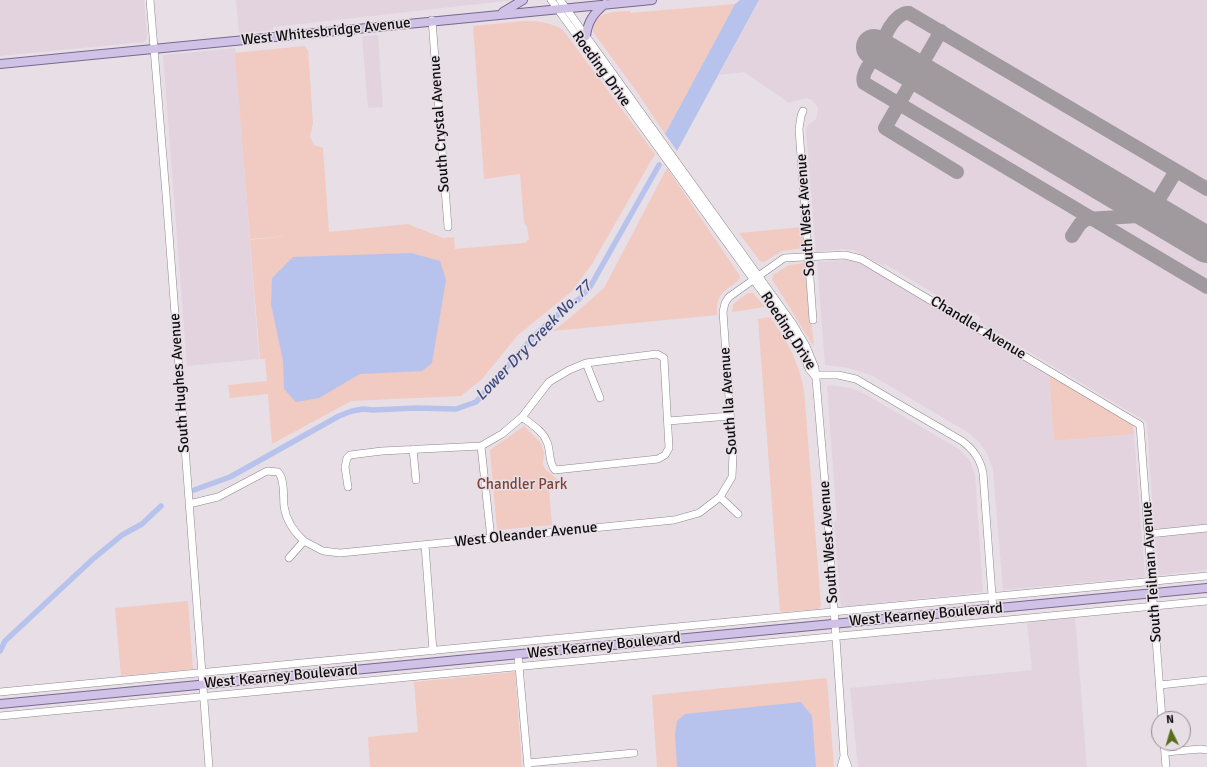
<!DOCTYPE html>
<style>
body{margin:0}
#map{position:relative;width:1207px;height:767px;overflow:hidden;background:#e7dfe5;font-family:Signika,sans-serif}
canvas{display:block}
.north{position:absolute;left:1151px;top:711px;width:40px;height:40px;box-sizing:border-box;background:#e7dfe5;border:1px solid #918b8f;border-radius:50%;rotate:355deg;font-size:11px;font-weight:700;line-height:16px;text-align:center;color:#0f0d0f}
.north::after{content:'';display:block;margin:auto;width:14px;height:18px;background:#576e1e;clip-path:polygon(50% 0,100% 100%,50% 72%,0 100%)}
</style>
<div id="map">
<canvas width="1207" height="767"></canvas>
<div class="north">N</div>
</div>
<script>
const g = document.querySelector('canvas').getContext('2d');
g.lineJoin = 'round';
function fillPath(path, color) {
  g.fillStyle = color;
  g.fill(path, 'evenodd');
}
function stroke(path, color, width, dash) {
  g.strokeStyle = color;
  g.lineWidth = width;
  g.lineCap = dash ? 'butt' : 'round';
  g.setLineDash(dash || []);
  g.stroke(path);
}
function drawText(font, color, halo, rows, align = 'center') {
  g.font = font + ' Signika,sans-serif';
  g.lineWidth = 3;
  g.setLineDash([]);
  g.textBaseline = 'middle';
  g.strokeStyle = halo;
  g.fillStyle = color;
  for (const [text, x, y, turn = 0] of rows) {
    g.save();
    g.translate(x, y);
    g.rotate((+turn || 0) * Math.PI / 180);
    g.textAlign = isNaN(turn) ? turn : align;
    if (halo) g.strokeText(text, 0, 0);
    g.fillText(text, 0, 0);
    g.restore();
  }
}
const built = new Path2D(`
 M0 0H144L147 38 144 42 0 56Z
 M236 0H514L273 27V30L239 33Z
 M759 0H1207V570L1159 575 1155 538H1160L1159 528 1154 529 1147 422 979 322 980 317 969 311 966 315 939 299 940 297 885 264 884 266 853 250 840 249 816 252 806 129 808 125 816 119 818 110 817 106 812 100 806 98 789 103 744 72 719 75Z
 M378 35 383 107 368 108 362 36Z
 M235 48 259 359 187 366 163 55Z
 M847 260 861 263 1049 374 1054 441 1134 434 1145 577 1003 590 993 470 988 455 980 443 969 433 873 376 849 368 825 365 817 262Z
 M830 385 851 388 865 394 959 449 969 459 975 475 983 592 841 607 834 522 837 521 827 387Z
 M1075 617 1087 767H858L850 688 1032 670 1027 622Z`);
const green = new Path2D(`
 M735 4 665 134 637 92 593 32C592 11 614 12 630 11V13Z
 M524 21C539 21 550 22 563 30L655 154 592 264 572 291 518 335 482 379 461 396 351 401 272 444 268 394 230 398 228 385 267 381 265 359H260L250 240 287 236 250 239 235 53 304 46 308 50 313 123 310 137 314 145 323 148 329 232 408 224 443 238 454 237 455 249 525 243 529 239 527 227 524 222 520 174 484 179 473 26Z
 M667 168 740 276 739 280C723 292 716 294 717 315L553 331 571 317 604 288Z
 M803 227 804 248 782 251 764 262 760 261 739 233Z
 M805 263 814 347 772 279 773 275 789 265Z
 M748 293H753L765 307 732 312 733 304Z
 M770 317C787 340 799 363 804 390L821 606 819 609 780 612 758 319Z
 M1049 374 1130 423 1133 426 1134 434 1054 441Z
 M524 426 540 442 544 452 543 464 545 469 558 480 549 490 552 525 497 530 490 450Z
 M188 601 193 669 121 676 115 608Z
 M515 672 522 767H370L368 737 418 732 414 682Z
 M827 678 834 767H657L652 695Z`);
const water = new Path2D(`
 M740 0H759L677 151 665 134 735 4Z
 M411 253 440 261 446 280 432 363 422 371 360 374 319 398 296 402 284 389 283 361 271 304 272 278 293 257Z
 M801 702 812 716 816 767H677L675 734 677 721 685 714Z`);
const canal = new Path2D(`
 M194 490 230 477 339 416 352 411 363 409 373 410 416 408 456 409 476 402 535 335 554 318 579 299 590 287 659 165
 M0 651 5 641 94 558 122 535 142 524 161 506`);
const taxiway = new Path2D(`
 M941 31 885 128 957 172
 M893 59C889 57 884 55 880 56 871 58 861 75 864 83L1207 287
 M893 59 884 51C879 40 896 11 909 13L1207 189
 M1151 212 1176 171
 M1072 236 1080 224 1086 219 1156 215`);
const runway = new Path2D(`
 M874 47 1207 245`);
const minor = new Path2D(`
 M150 0 166 194 209 767
 M551 0 787 326 802 351 809 369 814 375
 M560 0 793 324 806 346 815 368 827 506 844 756 841 767
 M432 20 448 227
 M803 111 801 116 799 129 813 320
 M586 363 600 398
 M814 375H838L856 379 962 441C974 450 980 459 983 473L993 609
 M668 421 730 416
 M481 446 491 539
 M413 449 416 480
 M348 487 345 467 347 458 350 455 382 451 481 446 502 434 522 417 549 382 569 370 586 363 657 354 664 358 669 448 665 455 658 459 555 470C548 462 551 451 547 442 543 431 531 424 522 417
 M720 497 738 514
 M189 504 218 497 267 471 278 472C285 479 283 496 284 506 286 520 293 531 304 541L289 558
 M1149 534 1207 528
 M304 541 323 551 340 553 674 520 699 513 720 497 732 477 733 454 723 312 725 303 729 297 784 258 845 255 861 259 1140 425 1162 719
 M425 545 433 651
 M518 655 528 767
 M1160 685 1207 680
 M0 692 1207 576
 M0 716 1207 601
 M1164 743 1166 767
 M1165 752 1201 749 1207 750
 M844 756 848 767
 M528 763 634 753`);
const major = new Path2D(`
 M503 12 523 0
 M586 36C588 21 593 14 605 4
 M0 64 652 0
 M0 704 1207 588`);
const streetNames = [
 ["West Whitesbridge Avenue",326,32,-6],
 ["Roeding Drive",601,69,54],
 ["South Crystal Avenue",440,124,-94],
 ["South West Avenue",806,215,-94],
 ["Chandler Avenue",978,328,31],
 ["Roeding Drive",788,331,57],
 ["South Hughes Avenue",180,383,-94],
 ["South Ila Avenue",729,401,-94],
 ["West Oleander Avenue",526,535,-6],
 ["South West Avenue",829,542,-94],
 ["South Teilman Avenue",1152,572,-94],
 ["West Kearney Boulevard",926,615,-5],
 ["West Kearney Boulevard",604,646,-6],
 ["West Kearney Boulevard",281,677,-5]
];
const parkNames = [
 ["Chandler Park",522,485]
];
const waterNames = [
 ["Lower Dry Creek No. 77",534,341,-46]
];
fillPath(built, '#e2d3df');
fillPath(green, '#f1cac1');
fillPath(water, '#b7c3ec');
stroke(canal, '#b7c3ec', 5.5);
stroke(taxiway, '#a09a9e', 14);
stroke(runway, '#a09a9e', 36);
stroke(minor, '#8e878c', 8);
stroke(major, '#786791', 10);
stroke(minor, '#fff', 7);
stroke(major, '#d0c1e7', 8);
drawText('15px', '#0f0d0f', '#e7dfe5', streetNames);
drawText('15px', '#804235', '#e7dfe5', parkNames);
drawText('italic 16px', '#3e4a7f', '#e7dfe5', waterNames);
</script>
